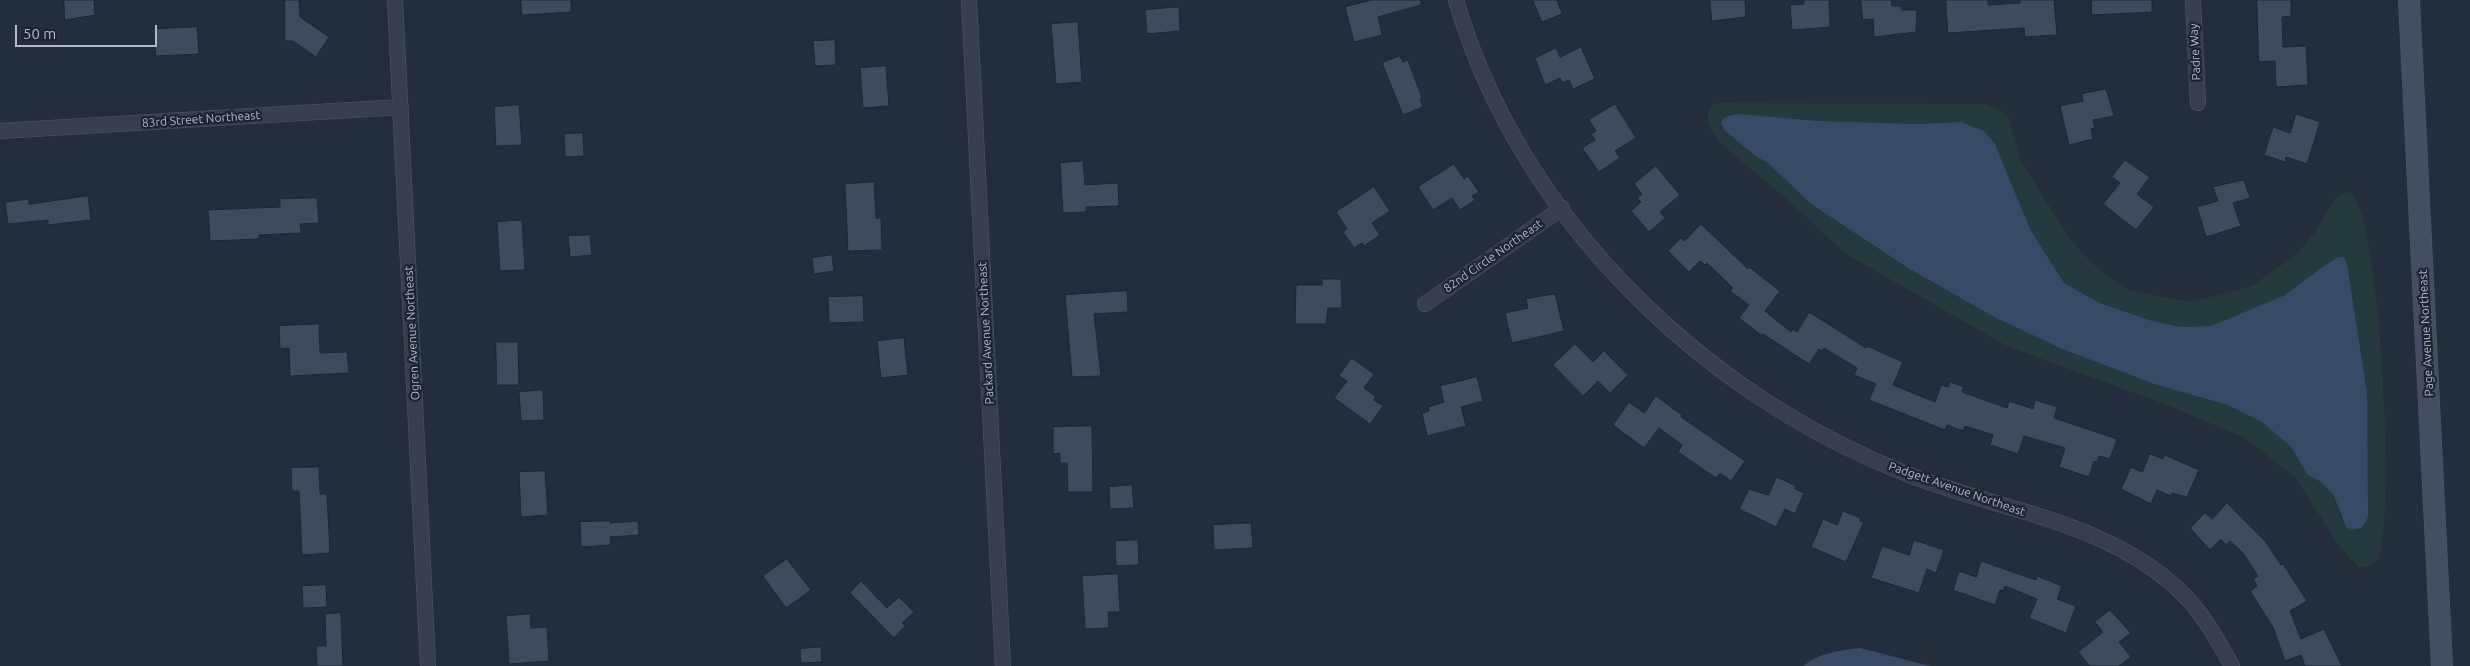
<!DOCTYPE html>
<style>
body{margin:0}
#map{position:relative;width:2470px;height:666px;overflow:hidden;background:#232d3c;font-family:Ubuntu,sans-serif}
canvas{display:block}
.scale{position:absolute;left:15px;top:25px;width:142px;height:22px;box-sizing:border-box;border:2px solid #b2bac8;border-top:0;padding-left:6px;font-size:15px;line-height:18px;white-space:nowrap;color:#b2bac8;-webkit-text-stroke:4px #1c2431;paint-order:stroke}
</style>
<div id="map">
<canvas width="2470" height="666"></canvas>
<div class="scale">50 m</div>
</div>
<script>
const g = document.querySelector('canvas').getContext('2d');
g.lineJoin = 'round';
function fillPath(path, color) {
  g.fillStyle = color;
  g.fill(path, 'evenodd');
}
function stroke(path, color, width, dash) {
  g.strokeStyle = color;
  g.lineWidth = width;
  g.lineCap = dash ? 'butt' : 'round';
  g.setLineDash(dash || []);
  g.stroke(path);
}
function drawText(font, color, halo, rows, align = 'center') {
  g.font = font + ' Ubuntu,sans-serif';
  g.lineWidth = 4.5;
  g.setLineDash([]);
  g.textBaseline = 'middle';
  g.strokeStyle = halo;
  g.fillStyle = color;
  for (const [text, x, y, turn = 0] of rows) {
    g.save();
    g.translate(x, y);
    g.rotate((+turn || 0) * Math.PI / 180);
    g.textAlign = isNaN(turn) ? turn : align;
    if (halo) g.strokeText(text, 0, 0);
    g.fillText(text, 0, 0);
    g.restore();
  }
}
const green = new Path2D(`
 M1717 103 1985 104 2003 112 2009 119 2020 160 2071 240 2094 265 2124 288 2152 295 2191 302 2252 286 2297 254 2315 232 2336 198 2342 193 2351 192C2380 218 2396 516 2379 557 2378 561 2372 564 2369 567H2359L2339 546 2295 477 2243 437 2167 405 2007 346 1846 254 1791 203 1718 141 1708 124V114L1710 107ZM1739 114 1819 121 1918 124 1961 122 1984 131 1995 144 2030 229 2064 283 2100 303 2149 320 2180 327 2211 326 2285 295 2338 257 2347 264 2366 524 2361 529 2353 530 2340 516 2333 494 2321 482 2308 475 2291 447 2262 422 2228 405 2154 384 2060 348 1996 318 1908 268 1811 204 1768 163 1754 155 1725 132 1721 123Z`);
const water = new Path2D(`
 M1739 114 1819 121 1918 124 1961 122 1984 131 1995 144 2030 229 2064 283 2100 303 2149 320 2180 327 2211 326 2285 295 2324 266 2338 257H2344L2347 264 2367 393 2368 516C2365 528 2358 533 2346 527L2333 494 2321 482 2308 475 2291 447 2262 422 2228 405 2154 384 2060 348 1996 318 1908 268 1811 204 1768 163 1754 155 1725 131 1721 123C1724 115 1732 115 1739 114Z
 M1860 648 1922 664 1932 666H1803C1820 653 1839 650 1860 648Z`);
const building = new Path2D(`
 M64 0H94L95 15 65 20Z
 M285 0H299L300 17 329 37 316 57 293 41H285Z
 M521 0H571V12L522 15Z
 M1372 0H1421V5L1378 17 1382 35 1354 42 1345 7Z
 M1533 0H1557L1562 14 1542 22Z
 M1710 0H1745L1746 17 1712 21Z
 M1804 0H1829L1830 27 1792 30 1790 5 1804 4Z
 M1861 0H1891L1892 6H1901L1902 10H1917L1916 32 1874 37 1873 19 1863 20Z
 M1946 0H1988V5L2020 3V0H2054L2057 35 2025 37 2024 28 1948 33Z
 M2092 0H2152V12L2092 15Z
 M2257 0H2291V16L2282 17 2283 47 2306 46 2308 85 2276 87 2275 61 2259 62Z
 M1179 7 1180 31 1147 34 1145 10Z
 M1078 22 1082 82 1056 84 1051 24Z
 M197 27 199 54 156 56 154 29Z
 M835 40 836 65 815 66 813 41Z
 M1581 47 1595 79 1573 89 1569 80 1562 83 1560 78 1545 85 1535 58 1556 48 1560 57Z
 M1400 56 1403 62 1408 60 1412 71 1422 98 1420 99 1423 107 1403 115 1382 63Z
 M886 66 889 106 863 108 860 68Z
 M2106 89 2114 116 2093 120 2095 128 2091 129 2093 139 2069 145 2060 106 2083 101 2082 94Z
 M1615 104 1636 138 1615 151 1620 158 1599 172 1582 148 1595 140 1591 134 1596 131 1589 120Z
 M519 105 522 145 496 146 494 107Z
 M2296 114 2320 122 2307 164 2286 157 2285 162 2264 155 2273 127 2290 133Z
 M583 133 584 156 565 157 564 134Z
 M2125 160 2150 177 2137 194 2154 207 2136 230 2103 204 2120 183 2112 177Z
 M1083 161 1085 185 1118 183 1119 206 1086 207V212L1063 213 1060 163Z
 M1454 164 1464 179 1468 176 1479 192 1472 196 1475 200 1460 210 1452 198 1433 210 1418 187Z
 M1656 166 1680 195 1660 212 1665 218 1649 232 1631 211 1641 202 1637 198 1642 194 1634 184Z
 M2244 180 2250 198 2233 203 2241 226 2206 237 2197 207 2218 201 2213 187Z
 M874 182 876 218H881L882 250 848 251 845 184Z
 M1374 187 1390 211 1372 223 1380 235 1364 246 1362 243 1354 248 1343 232 1347 229 1336 212Z
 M88 196 91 220 48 225V220L8 224 5 202 29 199V204Z
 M317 198 319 223 300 224 301 233 259 235V239L210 241 208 210 280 207V199Z
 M522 220 525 270 500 271 497 222Z
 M1701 224 1748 269 1749 267 1780 291 1765 311 1791 332 1793 329 1797 332 1809 312 1866 348 1867 346 1903 362 1893 385 1935 402 1941 385 1948 387 1950 382 1964 387 1962 392 2007 408 2009 401 2033 409 2035 400 2057 407 2054 418 2117 439 2110 459 2099 456 2097 462 2094 461 2089 477 2059 467 2065 448 2024 436 2018 454 1990 445 1993 435 1965 426 1963 431 1947 425 1945 430 1869 400 1876 384 1854 375 1857 368 1824 348 1822 351 1819 349 1809 364 1763 334 1761 335 1739 318 1749 305 1730 291 1733 288 1707 263 1705 265 1700 261 1689 272 1668 251 1681 238 1684 241Z
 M590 235 592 255 570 257 568 236Z
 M832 255 834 271 814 274 812 258Z
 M1322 279H1341L1342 308H1328L1326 324H1295L1296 285H1322Z
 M1127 291 1128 312 1094 314 1101 376 1072 377 1065 295Z
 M1555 294 1564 331 1512 343 1505 313 1528 308 1526 299Z
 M863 296 864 322 829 323 828 297Z
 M319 324 320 353 347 352 349 373 290 376 289 348 280 349 279 326Z
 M904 338 908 375 881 378 877 341Z
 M496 342H518L519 385H497Z
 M1575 344 1593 362 1604 351 1628 375 1610 393 1598 381 1583 396 1553 365Z
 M1352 358 1374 374 1364 388 1376 397 1374 400 1383 406 1370 424 1334 398 1347 381 1339 376Z
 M1477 377 1483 401 1461 407 1466 426 1427 436 1422 413 1429 411 1428 407 1444 402 1440 386Z
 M543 390 544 420 521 421 519 392Z
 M1656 396 1682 415 1681 417 1745 461 1731 481 1720 473 1716 478 1678 452 1682 445 1659 428 1644 448 1613 425 1629 402 1644 413Z
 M1092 426 1093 492H1068L1067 463H1060V453L1053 454V427Z
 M2150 454 2163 459 2165 455 2199 470 2187 497 2172 493 2171 496 2157 490 2151 504 2121 489 2131 467 2142 472Z
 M319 467 320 494H327L330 553 302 555 299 491H292L291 468Z
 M545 471 548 515 521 517 519 472Z
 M1777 477 1796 486 1795 489 1804 493 1795 514 1785 509 1776 527 1739 509 1749 489 1768 495Z
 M1132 485 1134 508 1110 509 1109 487Z
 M2227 503 2265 541 2281 565 2283 564 2307 601 2290 611 2301 639 2324 629 2342 666H2305L2301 655 2285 661 2273 627 2250 591 2257 586 2253 579 2258 576 2243 553 2230 541 2226 545 2221 539 2210 550 2190 528 2205 513 2212 519Z
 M1843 511 1861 518 1860 521 1864 522 1846 562 1811 547 1823 519 1837 525Z
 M610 521V523L638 521 639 535 610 537 611 545 581 547 580 522Z
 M1251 523 1253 548 1214 550 1213 525Z
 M1138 540 1139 565 1116 566 1115 541Z
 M1914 540 1944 550 1936 573 1927 569 1919 593 1871 578 1882 546 1909 555Z
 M787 559 811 590 786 608 763 576Z
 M1981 561 2036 580 2037 576 2062 586 2057 599 2076 606 2066 633 2029 618 2037 599 2005 586 2003 591 2000 590 1995 605 1953 590 1959 571 1976 577Z
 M1118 574 1120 612H1108L1109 628 1085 629 1082 576Z
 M861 581 887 608 899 597 914 612 902 623 905 626 894 638 850 593Z
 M326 585 327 607 303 608 302 586Z
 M2110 610 2131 633 2119 642 2131 657 2119 666H2090L2078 652 2103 632 2095 622Z
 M341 613 343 666H317L316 646H326L325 614Z
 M530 614 531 628 547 627 549 661 509 664 506 616Z
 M821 647 822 662 801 663 800 649Z`);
const street = new Path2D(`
 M395 0 428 666
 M969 0 1003 666
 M1456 0C1518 215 1701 394 1907 474 2000 511 2110 521 2184 595 2204 615 2218 641 2232 666
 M2193 0 2198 103
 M0 131 401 107
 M1425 304 1562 208`);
const secondary = new Path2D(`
 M2409 0 2442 666`);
const streetNames = [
 ["Padre Way",2195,52,-93],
 ["83rd Street Northeast",201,119,-4],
 ["82nd Circle Northeast",1493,256,-35],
 ["Ogren Avenue Northeast",412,333,-93],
 ["Packard Avenue Northeast",986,333,-93],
 ["Page Avenue Northeast",2426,333,-93],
 ["Padgett Avenue Northeast",1957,489,19]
];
fillPath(green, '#253a3d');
fillPath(water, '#384a66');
fillPath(building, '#3f4b5c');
stroke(building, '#1e2633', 1);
stroke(street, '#525a67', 16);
stroke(secondary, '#525a67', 22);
stroke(street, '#373f4d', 15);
stroke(secondary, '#454e60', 21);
drawText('12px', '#b2bac8', '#1c2431', streetNames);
</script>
